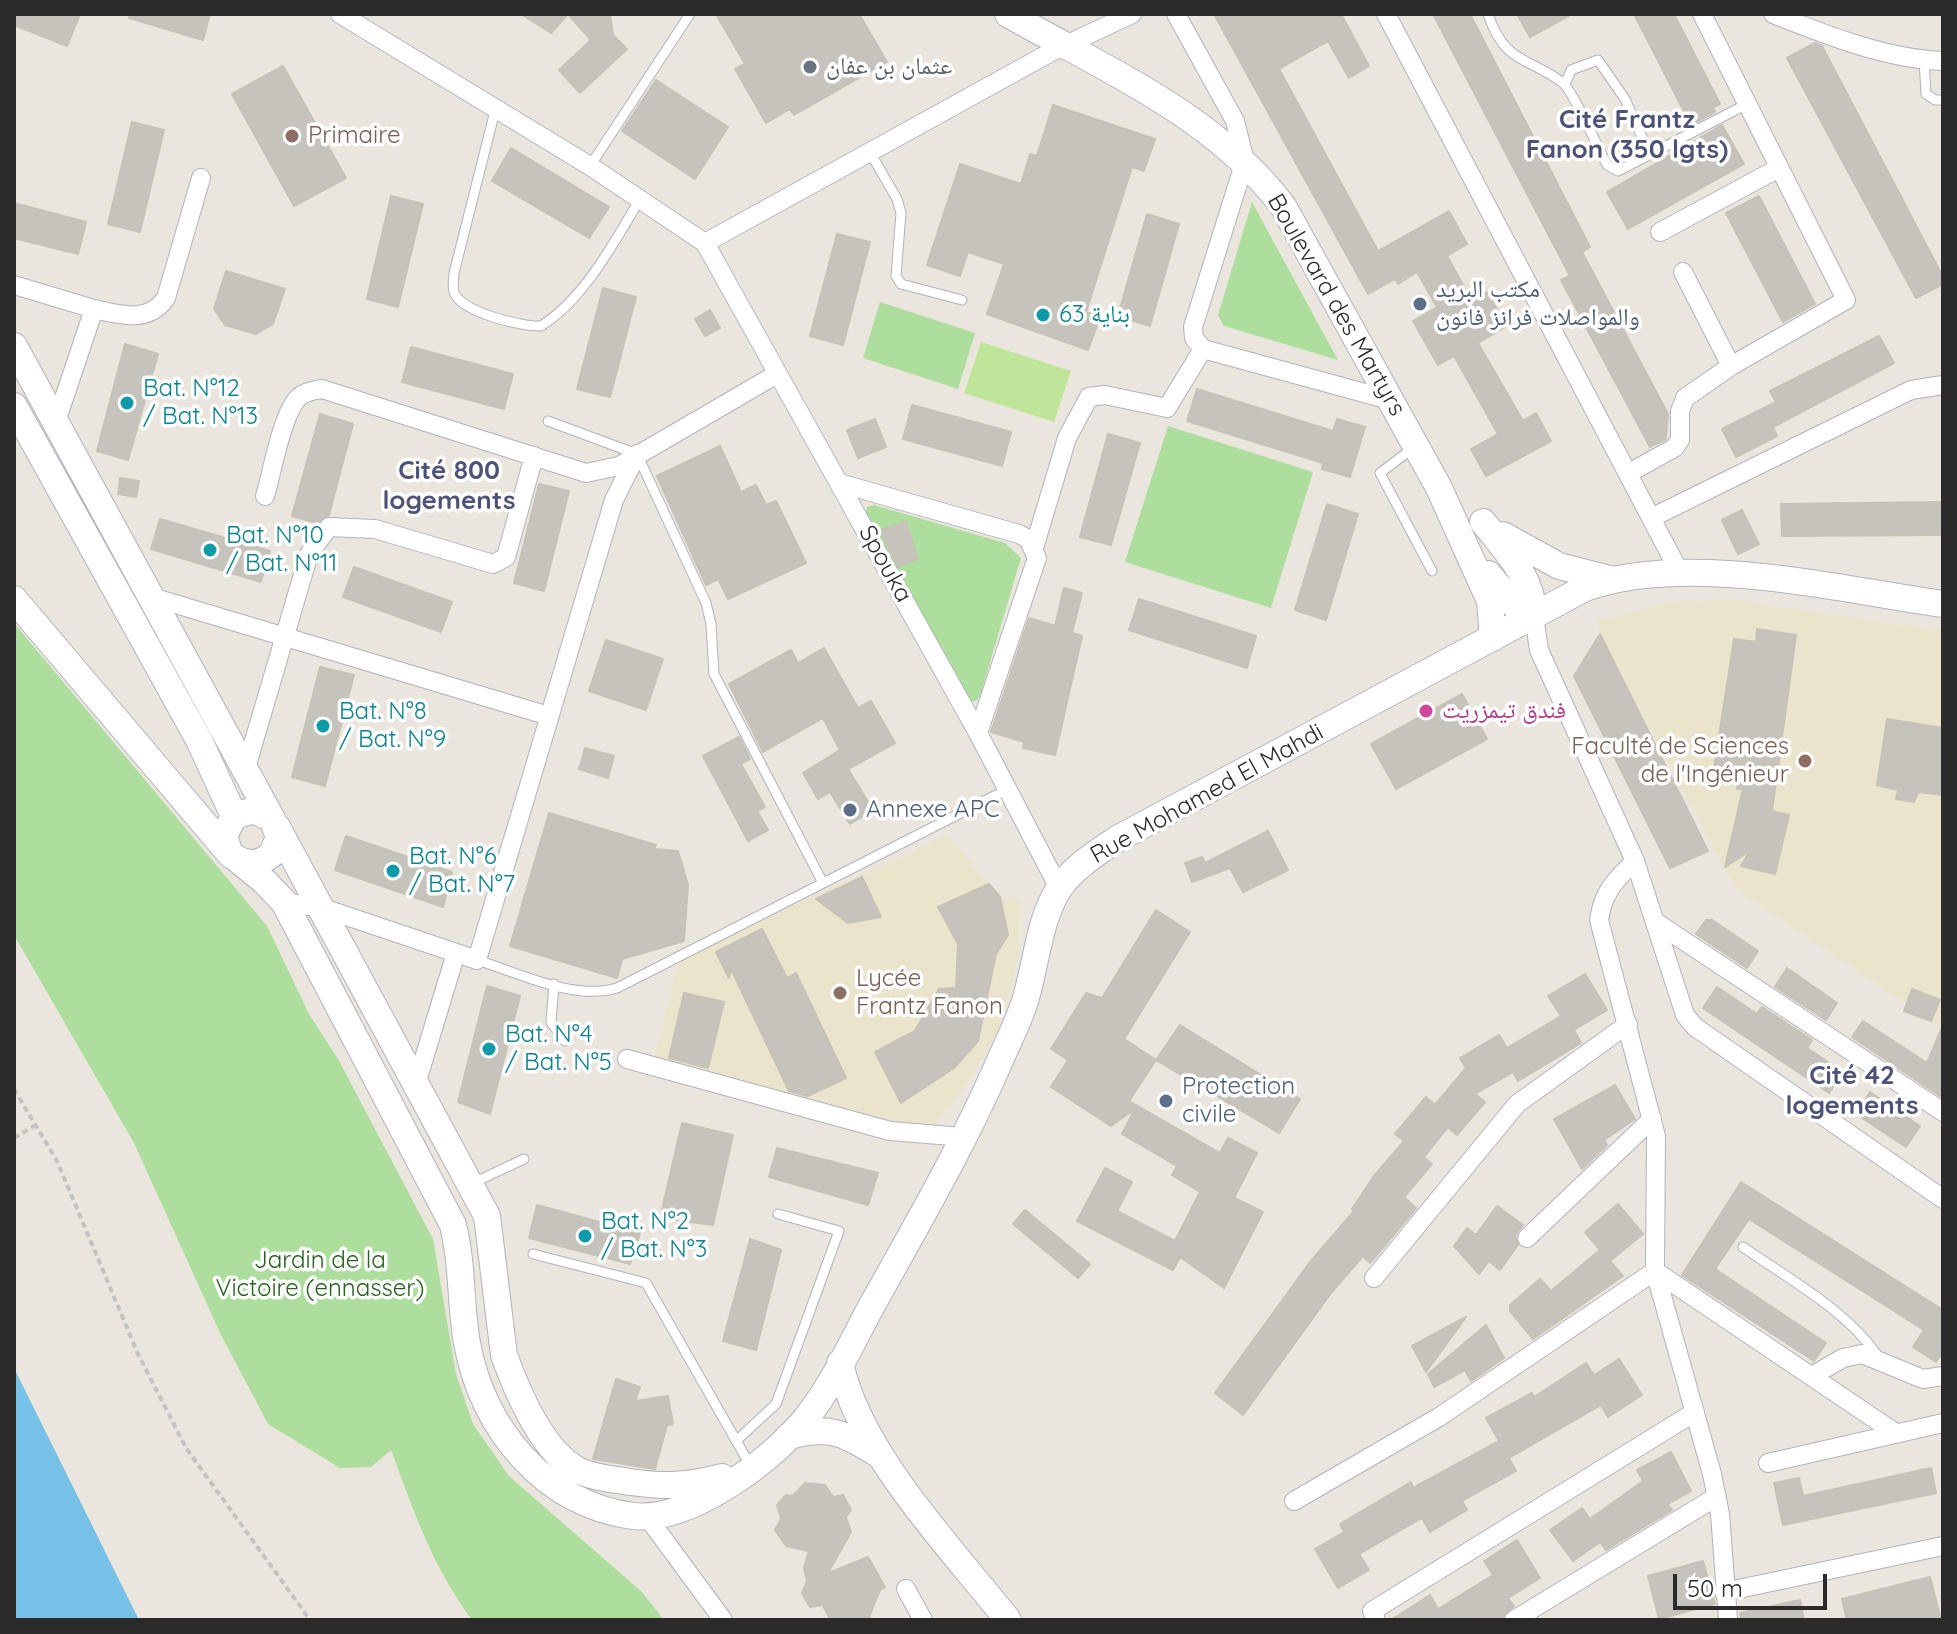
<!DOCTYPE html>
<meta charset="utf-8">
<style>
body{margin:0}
#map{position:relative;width:1957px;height:1634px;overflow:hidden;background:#ebe6dd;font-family:Quicksand,sans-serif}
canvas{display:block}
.frame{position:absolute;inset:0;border:16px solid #2a2a2a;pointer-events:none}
.scale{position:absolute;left:1673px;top:1574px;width:154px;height:36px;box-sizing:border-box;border:4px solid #2a2a2a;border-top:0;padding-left:10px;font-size:24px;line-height:28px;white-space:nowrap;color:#2a2a2a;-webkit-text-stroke:6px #fff;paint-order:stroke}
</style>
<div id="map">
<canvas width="1957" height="1634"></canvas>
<div class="frame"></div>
<div class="scale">50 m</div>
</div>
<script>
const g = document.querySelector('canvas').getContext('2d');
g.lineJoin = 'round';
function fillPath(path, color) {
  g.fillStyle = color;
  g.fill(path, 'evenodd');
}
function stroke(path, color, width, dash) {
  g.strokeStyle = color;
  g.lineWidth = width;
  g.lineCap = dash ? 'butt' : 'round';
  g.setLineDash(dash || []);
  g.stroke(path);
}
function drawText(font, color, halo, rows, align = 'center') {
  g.font = font + ' Quicksand,"Noto Naskh Arabic",sans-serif';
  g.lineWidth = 7;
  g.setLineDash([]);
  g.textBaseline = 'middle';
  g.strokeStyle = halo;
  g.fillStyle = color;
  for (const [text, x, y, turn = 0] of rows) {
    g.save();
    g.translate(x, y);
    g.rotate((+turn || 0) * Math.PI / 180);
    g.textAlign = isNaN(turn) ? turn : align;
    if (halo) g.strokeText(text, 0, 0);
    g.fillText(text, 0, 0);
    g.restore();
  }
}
const education = new Path2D(`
 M1725 599 1943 631V1029L1735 888 1600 634 1598 620 1670 603Z
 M948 835 1000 897 1020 899 1019 953 999 1029 969 1081 918 1147 650 1076 680 957Z`);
const green = new Path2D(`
 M1252 202 1338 360 1224 326 1218 315Z
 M880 302 975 333 958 389 863 358Z
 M1168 426 1313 472 1271 608 1125 562Z
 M874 505 1005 543 1021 558 980 696 976 701H968L865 515 867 507Z
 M14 623 267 926 309 1014 338 1059 433 1239 456 1374 473 1424 509 1476 642 1592 664 1620H472C431 1564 415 1514 391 1450L371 1467 340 1468 268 1424 221 1335 134 1143 14 935Z`);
const pitch = new Path2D(`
 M981 342 1071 371 1054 422 964 393Z`);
const water = new Path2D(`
 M14 1368 139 1620H14Z`);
const building = new Path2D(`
 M14 14H80L67 46 14 25Z
 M130 14H210L203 40 129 18Z
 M521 14H568L551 33Z
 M568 14H610L613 35 627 49 580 93 559 70 591 40Z
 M716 14H859L887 62 794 115 790 109 766 123 735 69 745 64Z
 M1214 14H1341L1369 66 1349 78 1328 41 1279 69 1378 251 1449 211 1467 244 1447 256 1472 301 1487 292 1507 326 1478 343 1523 421 1536 413 1551 441 1486 476 1471 449 1498 434 1454 356 1438 365 1413 321 1437 307 1417 272 1398 284 1395 279 1368 294Z
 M1433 14H1470L1590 247 1582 252 1668 414 1666 439 1650 447 1561 280 1570 276Z
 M1517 14H1572L1530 37Z
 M1634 14H1674L1720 104 1713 108 1715 112 1691 125Z
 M1815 43 1822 46 1943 277V284L1916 298 1787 58Z
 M283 66 346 178 294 206 232 94Z
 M656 80 728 127 695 179 622 131Z
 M1053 105 1155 139 1144 171 1132 167 1086 312 1100 317 1088 350 987 314 1004 264 968 252 960 276 927 265 960 164 1021 184 1030 154 1037 156Z
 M132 122 164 130 140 232 108 224Z
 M1722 125 1744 164 1628 229 1607 192Z
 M511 148 609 207 589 238 492 181Z
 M391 196 423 204 398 307 367 299Z
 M1759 196 1815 304 1783 322 1726 213Z
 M14 203 86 222 78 254 14 238Z
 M1147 214 1179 224 1150 326 1118 316Z
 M837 234 870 242 843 345 810 336Z
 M226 271 285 289 273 324 256 334 225 325 214 309Z
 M603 288 636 297 610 397 577 389Z
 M710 310 720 328 705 336 695 319Z
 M1879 336 1894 363 1773 427 1777 436 1736 457 1722 429 1776 402 1770 391Z
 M125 344 158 354 128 460 97 451Z
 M411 347 513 374 504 409 402 382Z
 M1197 389 1333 431 1337 419 1365 427 1350 477 1322 469 1323 463 1187 421Z
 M912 405 1011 432 1002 466 903 439Z
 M320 414 353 424 329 515 317 523 292 516Z
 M875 419 886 447 858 458 847 430Z
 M1108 434 1140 443 1111 545 1080 537Z
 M720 446 741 492 756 485 766 505 776 501 806 563 728 599 718 579 706 585 657 476Z
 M120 478 139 481 136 497 118 494Z
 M539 484 569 491 544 591 514 583Z
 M1943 502V535L1782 536 1781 504Z
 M1327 504 1358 514 1326 620 1295 610Z
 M1742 510 1759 544 1738 554 1722 520Z
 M160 519 270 551 261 582 151 549Z
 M906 522 918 559 898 566 880 530Z
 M354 567 452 602 441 632 343 597Z
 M1064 588 1082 593 1072 633 1082 636 1055 755 1023 748 1024 742 991 732 1029 618 1055 626Z
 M1139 599 1256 636 1247 668 1129 630Z
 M1757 629 1796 635 1772 811 1789 815 1775 874 1741 866 1750 851 1725 867 1743 789H1737L1738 774 1714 769 1734 639 1756 642Z
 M1600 634 1708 851 1670 868 1574 676Z
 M606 640 663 659 646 710 589 691Z
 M824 648 858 708 871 701 895 743 848 769 873 810 850 824 830 792 818 799 803 773 840 750 823 718 763 752 729 684 791 650 798 663Z
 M320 667 354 675 325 786 292 777Z
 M1462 694 1487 739 1396 789 1371 744Z
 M1887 719 1943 728V795L1918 792 1914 802 1896 799 1898 790 1877 785Z
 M739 737 750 759 741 764 765 807 757 811 768 830 748 841 703 756Z
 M585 748 614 756 608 778 579 769Z
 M549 813 656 845 654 849 678 851 688 885 684 941 622 959 617 978 510 946Z
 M1268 831 1288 870 1243 892 1230 868 1192 882 1185 863 1202 857 1205 863Z
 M346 836 452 872 443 907 335 870Z
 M862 877 881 917 848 923 816 899Z
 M989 884 1000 897 1008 935 996 954 978 1041 954 1068 901 1103 875 1052 915 1031 939 989 956 988 958 944 938 907Z
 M1156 910 1190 932 1124 1039 1156 1060 1129 1101 1220 1153 1228 1138 1257 1153 1234 1198 1263 1212 1224 1288 1180 1257 1173 1270 1077 1221 1105 1168 1132 1182 1117 1211 1175 1241 1200 1192 1172 1175 1177 1166 1122 1134 1135 1109 1111 1126 1051 1087 1068 1060 1051 1049 1086 993 1102 998Z
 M1706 920H1712L1758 951 1747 968 1696 934Z
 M762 929 787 978 796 973 846 1078 808 1096 789 1091 731 969 729 978 716 952Z
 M1787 968 1837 1003 1826 1020 1775 987Z
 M1585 974 1607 1010 1574 1030 1581 1043 1518 1081 1513 1072 1475 1094 1485 1102 1457 1135 1448 1127 1424 1157 1432 1164 1404 1197 1416 1208 1370 1263 1363 1256 1331 1293 1243 1415 1215 1393 1310 1262 1354 1211 1352 1209 1374 1176 1404 1141 1395 1134 1426 1097 1435 1105 1466 1068 1460 1058 1499 1035 1507 1048 1561 1016 1548 996Z
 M487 986 520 996 490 1114 458 1102Z
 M1717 987 1757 1014 1762 1007 1812 1040 1807 1048 1843 1072 1829 1093 1703 1008Z
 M1912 989 1940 1000 1931 1021 1904 1011Z
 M684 993 724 1002 708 1068 669 1058Z
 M1863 1021 1927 1063 1943 1025V1098L1852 1037Z
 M1180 1025 1300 1099 1279 1133 1156 1060Z
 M1615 1085 1635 1119 1604 1140 1607 1145 1582 1169 1554 1119Z
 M1870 1092 1920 1126 1906 1147 1856 1114Z
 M682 1123 733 1135 713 1225 660 1218Z
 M777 1148 878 1173 868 1205 769 1177Z
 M1741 1182 1943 1310V1352L1936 1362 1913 1347 1924 1330 1749 1219 1715 1269 1826 1343 1814 1361 1682 1275Z
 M1618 1204 1643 1234 1610 1261 1623 1276 1533 1339 1510 1311V1305L1540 1279 1551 1291 1600 1250 1585 1232Z
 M537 1205 640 1233 630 1264 529 1238Z
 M1497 1206 1523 1225 1515 1235 1518 1245 1500 1270 1489 1261 1479 1274 1454 1246 1467 1228 1476 1235Z
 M1025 1210 1090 1264 1078 1278 1013 1224Z
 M750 1239 781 1250 756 1350 723 1341Z
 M1466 1317 1426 1372 1412 1346Z
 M1486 1325 1504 1358 1471 1381 1465 1370 1434 1387 1428 1374Z
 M1619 1359 1642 1395 1608 1417 1601 1405 1509 1458 1516 1471 1462 1501 1467 1510 1430 1532 1422 1518 1359 1554 1369 1570 1338 1588 1315 1549 1344 1532 1340 1524 1411 1482 1413 1488 1499 1441 1486 1418 1532 1393 1534 1397 1586 1363 1594 1375Z
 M616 1379 640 1387 635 1401 668 1396 673 1424 667 1425 655 1469 593 1459Z
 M1671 1452 1691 1491 1667 1504 1672 1510 1606 1550 1600 1542 1573 1561 1550 1530 1582 1508 1590 1519 1643 1481 1637 1470Z
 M1931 1468 1936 1493 1783 1525 1774 1483 1799 1478 1803 1496Z
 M805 1483 825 1485 833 1497 843 1495 851 1510 846 1517 851 1532 828 1573 868 1557 885 1587 880 1590 868 1620H830L823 1605 810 1607 802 1593 807 1581 804 1568 809 1551 786 1546 775 1530 781 1519 777 1505 786 1495 793 1496Z
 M1517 1540 1540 1578 1508 1598 1514 1606 1502 1618 1391 1620 1430 1595 1438 1609 1493 1575 1484 1561Z
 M1703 1561 1715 1604 1659 1619 1648 1576Z
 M1930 1577 1941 1620H1847L1842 1599Z
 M1800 1600 1804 1620H1741L1740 1613Z`);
const path = new Path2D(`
 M14 1089 57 1161 138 1354 186 1448 310 1620
 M14 1138 36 1125`);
const lane = new Path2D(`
 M1488 14C1505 65 1529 57 1563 83 1574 93 1598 148 1607 165L1618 171 1745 105
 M1924 60 1926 94 1935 100H1943
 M1565 84 1571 70 1598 60 1625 99 1650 155
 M495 111 454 273C454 278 452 287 454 292 460 312 522 327 541 326 584 299 614 243 640 199
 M871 154 897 199 901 213 896 276 901 284 962 300
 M590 166 690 14
 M548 421 637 454 706 603 711 624 714 674 823 883
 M1413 448 1380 473 1432 571
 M477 960C519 973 574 1001 617 988L1006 790
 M554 984 551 1022 565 1041
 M473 1183 524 1159
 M1743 1247C1790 1280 1845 1309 1878 1356
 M533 1254 646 1283 750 1465
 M736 1441 776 1404 839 1231 778 1214`);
const street = new Path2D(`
 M340 14 590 166 705 243 1053 51 1132 14
 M1176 14 1235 121 1245 161 1193 327 1194 338 1203 349 1390 400
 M1386 14 1680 573
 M1773 14C1826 35 1886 59 1943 61
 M1660 232 1777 169
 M705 243 978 733 1059 888
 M1683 272 1731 366 1846 300 1702 14
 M14 285 94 309 56 422
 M94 309C120 315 148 324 166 298L201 178
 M1629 473 1674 448 1680 440V411L1685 398 1731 366
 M839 483 1019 534 1028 539 1037 558 978 733
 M265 496C272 473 282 414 298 398 304 392 314 390 322 389L586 473 619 466 777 374
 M1653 517 1911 390 1943 385
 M1034 548 1067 438 1089 397 1105 395 1167 408 1203 349
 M152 597 549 716
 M1534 616 1539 650 1635 861 1685 1015 1695 1027 1943 1199
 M246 768 309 554 329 527 375 529 493 564 506 557 534 456
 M1635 861C1615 880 1603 892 1599 920L1656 1136 1655 1271 1712 1474 1720 1514 1728 1620
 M284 902 323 908 477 960 614 500 637 454
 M1657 923 1943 1112
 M627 1059 890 1131 964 1137
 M417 1081 456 953
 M1527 1238 1652 1119
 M1374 1278 1517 1104 1628 1024
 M1812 1376 1843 1358 1862 1354 1923 1379 1943 1376
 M1768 1463 1943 1423
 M1294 1501 1439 1417 1655 1271 1897 1434
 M648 1518 723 1620
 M906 1589 923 1620
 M1724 1592 1943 1546
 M1376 1620 1372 1611 1695 1412
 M1514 1620 1716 1497`);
const secondary = new Path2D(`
 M1008 14C1104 69 1214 115 1283 206L1439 488 1490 601 1493 638
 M14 346 272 819
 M14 406 199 740 234 816
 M1483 522C1507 552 1532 576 1534 616L1518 609 1488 574
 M1503 535 1559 566 1610 579
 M14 599 230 854C245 866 258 866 272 854L279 837 272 819 254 810 234 816 224 836 230 854
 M277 827 487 1216 504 1355C517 1391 541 1449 576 1469 592 1478 613 1479 630 1482 664 1487 688 1486 722 1477
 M238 860 264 881 284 902 453 1225C463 1264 460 1304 467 1343 483 1429 544 1504 633 1516 689 1523 773 1460 807 1417 835 1382 854 1337 876 1298 919 1221 963 1145 998 1065 1007 1044 1018 1023 1025 1001 1036 966 1039 918 1060 887 1074 867 1097 853 1117 839L1585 588C1686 552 1838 589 1943 604
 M840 1363C859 1453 951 1548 1008 1620
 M789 1436C829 1425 843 1433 878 1454`);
const markers = [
 [810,67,8,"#6b7280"],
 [292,136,8,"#8d6e63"],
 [1420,304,8,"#5c6f8a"],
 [1043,315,8,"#0f9aa8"],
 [127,403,8,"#0f9aa8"],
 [210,550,8,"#0f9aa8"],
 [1426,711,8,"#d1479c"],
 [323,726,8,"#0f9aa8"],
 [1805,761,8,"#8d6e63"],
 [850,810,8,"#5c6f8a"],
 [393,871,8,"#0f9aa8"],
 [840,993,8,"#8d6e63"],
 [489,1049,8,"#0f9aa8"],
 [1166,1101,8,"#5c6f8a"],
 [585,1236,8,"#0f9aa8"]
];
const worshipNames = [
 ["عثمان بن عفان",826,67]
];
const educationNames = [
 ["Primaire",308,136],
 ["Faculté de Sciences",1789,747,"right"],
 ["de l'Ingénieur",1789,775,"right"],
 ["Lycée",856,979],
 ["Frantz Fanon",856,1007]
];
const serviceNames = [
 ["مكتب البريد",1436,290],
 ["والمواصلات فرانز فانون",1436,318],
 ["Annexe APC",866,810],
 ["Protection",1182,1087],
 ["civile",1182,1115]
];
const streetNames = [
 ["Boulevard des Martyrs",1336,305,60],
 ["Spouka",885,564,61],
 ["Rue Mohamed El Mahdi",1207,794,-29]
];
const cultureNames = [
 ["بناية 63",1059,315],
 ["Bat. N°12",143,389],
 ["/ Bat. N°13",143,417],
 ["Bat. N°10",226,536],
 ["/ Bat. N°11",226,564],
 ["Bat. N°8",339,712],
 ["/ Bat. N°9",339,740],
 ["Bat. N°6",409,857],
 ["/ Bat. N°7",409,885],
 ["Bat. N°4",505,1035],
 ["/ Bat. N°5",505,1063],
 ["Bat. N°2",601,1222],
 ["/ Bat. N°3",601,1250]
];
const hotelNames = [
 ["فندق تيمزريت",1442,711]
];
const parkNames = [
 ["Jardin de la",320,1261],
 ["Victoire (ennasser)",320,1289]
];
const neighbourhoodNames = [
 ["Cité Frantz",1627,120],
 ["Fanon (350 lgts)",1627,150],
 ["Cité 800",449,471],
 ["logements",449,501],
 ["Cité 42",1852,1076],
 ["logements",1852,1106]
];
fillPath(education, '#ebe4cd');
fillPath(green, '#aede9d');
fillPath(pitch, '#bfe599');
fillPath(water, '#77c0e6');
fillPath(building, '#c6c3bc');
stroke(building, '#c6c2b7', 2);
stroke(lane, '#b0b2bd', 11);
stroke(street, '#b0b2bd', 20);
stroke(secondary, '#b0b2bd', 28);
stroke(path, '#c3c3c3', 4, [6, 4]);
stroke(lane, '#fff', 9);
stroke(street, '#fff', 18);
stroke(secondary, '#fff', 26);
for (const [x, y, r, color] of markers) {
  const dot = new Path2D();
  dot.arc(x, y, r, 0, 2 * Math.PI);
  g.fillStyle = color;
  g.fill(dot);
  stroke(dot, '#fff', 3);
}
drawText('24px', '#5b616d', '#fff', worshipNames, 'left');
drawText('24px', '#785e54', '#fff', educationNames, 'left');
drawText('24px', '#4e5e75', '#fff', serviceNames, 'left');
drawText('24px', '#2a2a2a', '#fff', streetNames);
drawText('24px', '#0d838f', '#fff', cultureNames, 'left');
drawText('24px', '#b23c85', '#fff', hotelNames, 'left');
drawText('24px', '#28621f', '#fff', parkNames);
drawText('bold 26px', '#4d5277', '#fff', neighbourhoodNames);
</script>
